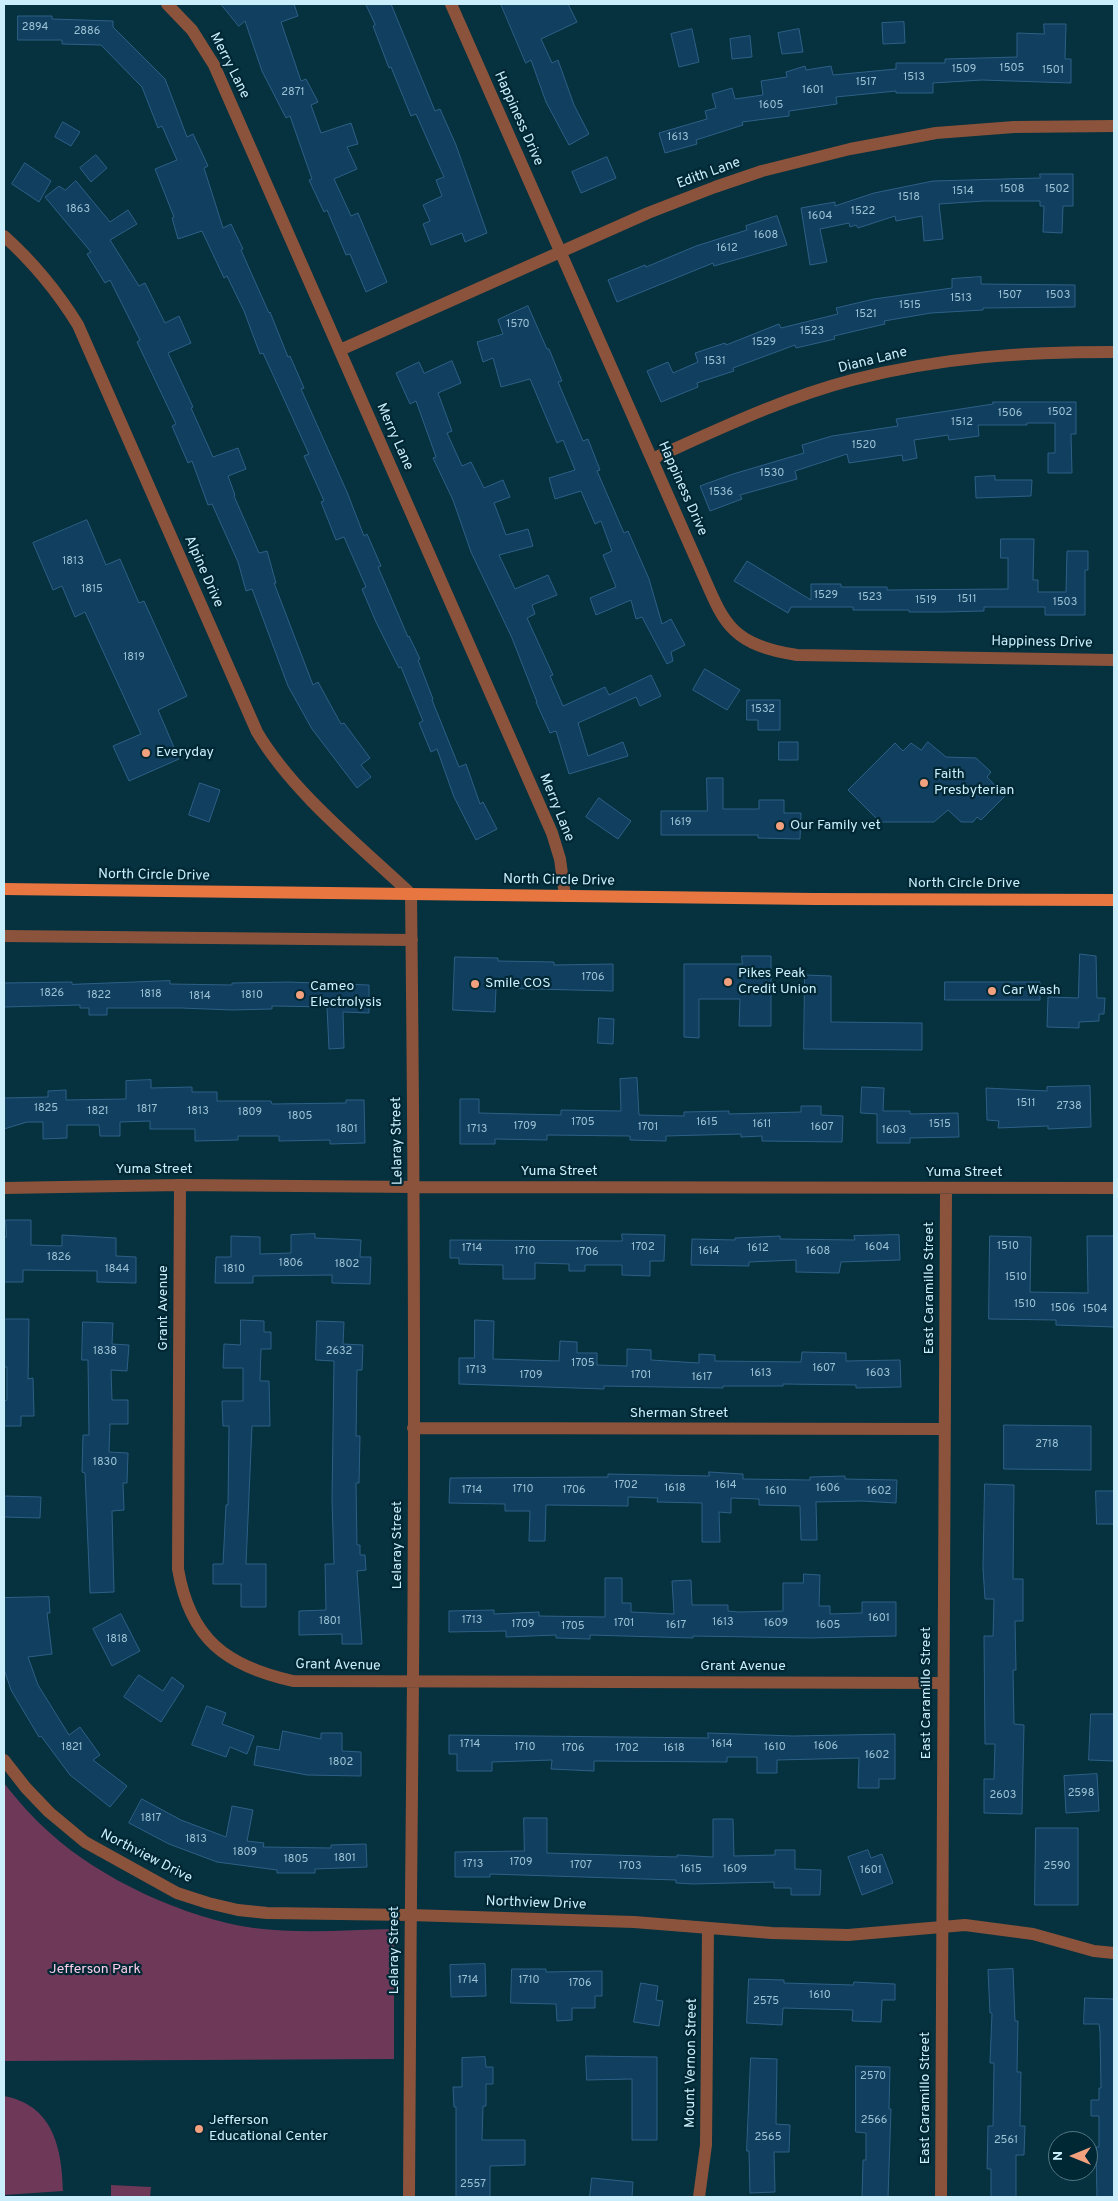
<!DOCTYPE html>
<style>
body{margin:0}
#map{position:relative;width:1118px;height:2201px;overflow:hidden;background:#06313e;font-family:Overpass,sans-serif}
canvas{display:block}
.frame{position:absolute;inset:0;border:5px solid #cbeefc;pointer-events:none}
.north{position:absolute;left:1048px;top:2131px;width:50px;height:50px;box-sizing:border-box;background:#002734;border:1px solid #517784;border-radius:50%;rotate:270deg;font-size:14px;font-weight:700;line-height:20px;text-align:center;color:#cbeefc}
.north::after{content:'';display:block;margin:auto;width:18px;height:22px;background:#f2a17e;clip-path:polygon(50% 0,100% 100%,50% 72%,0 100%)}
</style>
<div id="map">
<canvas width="1118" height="2201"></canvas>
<div class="frame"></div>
<div class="north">N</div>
</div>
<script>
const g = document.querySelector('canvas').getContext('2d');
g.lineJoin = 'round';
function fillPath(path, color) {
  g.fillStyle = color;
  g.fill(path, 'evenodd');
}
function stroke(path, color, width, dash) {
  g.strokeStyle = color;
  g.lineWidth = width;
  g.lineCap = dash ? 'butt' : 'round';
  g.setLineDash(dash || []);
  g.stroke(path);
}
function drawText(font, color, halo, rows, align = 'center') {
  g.font = font + ' Overpass,sans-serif';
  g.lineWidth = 4.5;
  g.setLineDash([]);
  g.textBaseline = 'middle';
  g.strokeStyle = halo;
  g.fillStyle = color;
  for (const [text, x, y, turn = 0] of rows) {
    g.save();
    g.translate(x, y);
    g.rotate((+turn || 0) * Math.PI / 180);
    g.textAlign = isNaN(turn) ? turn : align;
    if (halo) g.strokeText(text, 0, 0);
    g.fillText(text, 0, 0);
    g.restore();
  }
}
const green = new Path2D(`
 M4 1783C18 1801 33 1818 50 1833 100 1879 187 1919 254 1928 300 1934 348 1930 394 1929V2059L4 2061Z
 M4 2096C53 2105 62 2148 63 2191L4 2195Z
 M111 2185 151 2187 150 2197H111Z`);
const building = new Path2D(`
 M221 4H294L298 16 281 22 301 81 306 79 318 102 311 105 321 133 351 123 358 144 347 147 357 169 334 179 351 216 358 213 387 282 366 292 350 254 346 255 327 210 324 212 309 180 312 179 290 116 286 118 262 71 245 21 239 26Z
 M366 4H391L435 111 440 109 456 145 487 233 465 242 462 233 431 245 423 224 430 221 423 205 442 196 436 180 444 177 416 114 411 116 391 67 389 68 373 26 375 25Z
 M501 4H568L577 22 541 39 552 63 558 60 574 105 589 134 569 145 546 102 531 60 526 63Z
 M18 16H52V19L113 21V27L165 79 187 137 193 134 208 166 204 168 223 228 231 224 243 249 241 250 269 313 270 312 288 357 290 356 304 388 301 389 347 492 364 536 367 534 381 566 378 567 408 637 409 636 420 659 418 660 433 699 432 700 459 767 466 764 480 804 483 802 497 829 476 840 454 797 437 749 431 752 419 723 423 721 401 667 399 668 376 622 362 589 366 587 344 537 336 540 321 502 324 501 304 456 309 454 263 353 260 354 244 311 227 276 224 278 202 231 178 239 172 218 174 217 155 169 177 160 162 126 158 128 142 87 101 45 62 44V40H18Z
 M904 22 905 43 883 44 882 23Z
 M1044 24H1066L1065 59H1071V83L982 80 933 83V93H896V91L836 97 837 104 789 111V116L742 122 743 125 696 140 697 144 665 153 659 133 707 119 705 111 716 108 712 94 732 88 735 99 763 95 761 81 787 77 786 72 805 66 806 70 831 66 833 75 896 69V63H945V59L1017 57V33L1044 34Z
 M692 29 699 62 679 67 671 34Z
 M799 29 803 52 782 54 778 33Z
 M750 36 752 57 732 59 730 39Z
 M63 122 80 132 71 146 55 137Z
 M96 155 107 168 91 182 80 168Z
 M607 157 616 178 581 193 572 172Z
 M25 163 51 181 39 202 12 184Z
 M1040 174H1073V206H1063L1062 233 1043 232 1044 206H1040V201H984L939 204 943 239 924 241 922 216 896 221 895 216 858 228 856 225 850 227 849 223 820 229 827 262 810 265 801 208 835 202V206L874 193 933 181 1040 178Z
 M76 181 110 222 128 210 137 224 110 240 139 286 145 283 165 323 179 316 191 343 168 353 193 407 191 408 213 457 238 448 246 469 228 476 235 495 234 496 259 553 267 551 276 583H274L313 685 318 682 341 724 344 723 370 758 361 765 371 777 357 788 312 729 288 686 252 589 246 591 238 562 212 504 208 505 192 461 188 463 172 426 176 424 137 342 140 340 110 280 105 283 87 254 91 252 45 197 59 186 65 190Z
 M777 216 787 245 714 266 713 263 617 302 608 280 645 265 646 267 696 246 747 230 746 226Z
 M981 277V284L1075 285V307L983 308V310L931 313 884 321 885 324 834 336 835 339 796 348 795 345 733 368 734 371 697 383 698 387 661 402 647 371 668 362 673 373 698 362 695 353 725 343 726 345 779 324 781 328 838 314 836 308 874 299 952 288V279Z
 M528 306 547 349H549L562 381 558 382 583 441 588 439 600 470 597 471 624 533 628 531 649 579 662 624 671 619 685 645 671 652 673 661 667 664 642 617 636 619 631 600 596 615 590 598 616 587 603 555 612 551 601 521 595 524 581 491 555 499 549 478 575 470 563 440 557 443 530 379 501 387 493 358 483 362 477 342 503 334 498 320Z
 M452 361 461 383 438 393 452 431 447 433 462 466 471 462 484 488 503 480 510 497 494 503 506 535 528 529 533 546 499 555 515 589 548 575 557 595 532 605 535 614 527 618 553 675 550 676 563 706 605 687 609 695 651 675 661 696 640 706 636 697 578 723 588 756 623 742 628 756 569 774 556 731 550 733 536 702H537L512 638 471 552 453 500 433 458 436 457 416 401 410 404 396 373 419 362 424 373Z
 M993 402H1076V434H1071L1072 473H1048V453H1055V423H1027V425H978L979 436 949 440 948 435 914 440 917 458 903 461 902 455 849 463 847 454 795 471 797 479 740 495 742 499 710 511 700 486 733 474 804 453 802 445 832 436 898 426 896 419 993 404Z
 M995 476V480H1032L1031 496 976 498 975 477Z
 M87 520 106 565 120 559 139 603 144 601 187 696 158 710 179 759 129 781 113 746 141 734 85 612 75 617 62 586 53 590 33 543Z
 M1001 539H1034L1033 580H1038V592H1066L1067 551H1088V570H1085V615H1045V607H984V611L944 612H909V610H853V607H791L788 613 734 581 747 561 811 600V584H841V587H887V590L1008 589V558H1001Z
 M705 669 740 690 727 710 693 690Z
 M747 700H780V730H758V720H747Z
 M779 742H798V760H779Z
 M928 742 946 757 976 758 991 772 987 777 1005 796 981 820 977 817 973 822H961L948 810 934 822H880L848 790 895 743 903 751 911 743 921 750Z
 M707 778H723V809H759V800H784V813H801L800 839 758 838V835H661V811H707Z
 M200 783 220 790 209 822 189 815Z
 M599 798 631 821 618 839 586 817Z
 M1080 954 1096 956 1097 998H1105L1104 1014H1099V1021L1079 1022V1028L1047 1027 1048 997 1078 998Z
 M742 956H771V1026H739L740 999H699V1038L684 1037V964H742Z
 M455 957 498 958V961L554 962V965L613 964V991L496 988 495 1012 453 1010Z
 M805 975 831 976V1022L922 1023V1050L804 1049Z
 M170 981V984L232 985V983L288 982 369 985V1013L343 1012 344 1048 329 1049 327 1007 272 1006V1009L233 1010 181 1008H107V1015H89V1008H80V1005L4 1007V983L72 982V984Z
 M945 982H1040V1000H945Z
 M599 1018 614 1019 613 1044 598 1043Z
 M637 1078 639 1115 684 1116V1112L729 1111V1114L801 1112V1106H821V1115L843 1116 842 1142 762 1141V1136L741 1137V1134L666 1136V1141L630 1140V1136L547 1135V1140L495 1139V1144H460V1099H479V1113L561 1115V1110L621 1111 620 1079Z
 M151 1080V1088L192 1087V1092H217V1101H271L272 1104 346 1103V1100H364L365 1143 330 1144V1140L279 1141V1136H238V1140L195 1141V1129H150V1121L120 1122V1136H100L99 1125H67V1138L43 1139V1122H27L4 1129V1098L48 1097V1091L66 1090V1100L126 1099V1081Z
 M1090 1086 1091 1127 1048 1129V1126L998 1128 999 1121 987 1120 986 1088 1047 1091V1087Z
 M862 1087 884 1088 883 1111H910V1114L958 1113 959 1137 910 1138V1143H877V1114L861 1113Z
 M6 1220H31V1245L62 1246V1235L116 1238V1256L136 1257V1283L97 1282V1271L23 1270V1282H4V1237H6Z
 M315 1234V1238L361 1240 360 1257H371L370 1284 332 1283V1275L253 1276V1283H215L216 1257H231V1236L260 1237V1254L291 1253V1235Z
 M622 1234 665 1235 664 1261H650V1276L622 1275V1265H585V1271H569V1264L535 1263V1279H503V1265L459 1264V1258H450V1240L622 1241Z
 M899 1235 900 1260 841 1262 839 1273 796 1272V1260L749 1262V1266L691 1265 692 1239 735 1240V1238L780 1236V1239L855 1240 854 1236Z
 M990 1236 1031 1237 1030 1292 1088 1293 1087 1236H1114V1327L1056 1325V1320L989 1319Z
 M4 1319H29L28 1379 33 1378 34 1416H21V1426H4V1401L7 1400V1367H4Z
 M241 1320 264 1321V1332H271V1349H261L260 1381H269L270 1426H252L246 1564H266V1607H241V1584H213V1564H223L226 1505H228L229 1426H223L222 1401H243V1368H223L224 1344 240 1345Z
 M475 1320 494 1321 493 1359 559 1361 560 1341 577 1342V1353H597V1365L627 1366V1349L651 1350V1360L699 1363V1354L715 1355V1361L801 1362 802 1352 846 1353V1361L900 1360 901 1387 856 1388V1385L783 1384V1386H723V1388L604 1386V1389L459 1384V1358H474Z
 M317 1321 344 1322 343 1344 363 1345 362 1370H357L356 1436H360L359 1483H356L357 1545H360V1555H365L366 1570 357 1571 362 1644H342V1634L299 1635V1611L326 1610 325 1564H334L332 1500 334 1361 316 1360Z
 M83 1322 113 1323 112 1344 129 1345 127 1371 111 1370 112 1400H128V1424H110L109 1452 128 1453 127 1483H123L124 1510 112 1511 114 1592 90 1593 85 1473 82 1472 83 1435H89L88 1360H82Z
 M1004 1425 1091 1426V1470L1004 1469Z
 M709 1472 743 1474V1479L810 1480V1477L845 1476V1479L897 1480 896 1503 862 1501 816 1502 817 1540H801L800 1506 759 1505V1499L731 1498V1513L719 1512 720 1542H702V1503L657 1502 658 1498 628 1497V1506L546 1505 545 1541H529L530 1511H505V1504L449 1503 450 1478 608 1477V1474L709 1476Z
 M985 1484 1014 1485 1013 1579H1023V1621H1015L1016 1670H1013L1014 1724 1024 1725 1022 1814 984 1813V1779H994L995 1744H985L984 1636H993L994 1599H985L983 1568Z
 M1096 1491H1114V1524H1097Z
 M4 1496 41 1497 40 1518 4 1517Z
 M804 1574 820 1575 819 1606H830V1614L862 1613V1602H896V1636L811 1638 693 1636V1638L590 1635V1639L556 1638V1635L506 1637V1631L449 1632V1611L494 1610V1614L539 1612V1616L605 1617V1578H622V1603H631V1612L674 1614 672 1581 691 1580 692 1605H728V1611L739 1612 783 1611V1583H803Z
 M49 1597 50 1613H47L52 1654 28 1657 38 1685 69 1735 80 1727 100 1755 93 1760 127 1786 110 1807 70 1775 41 1736 39 1737 11 1690 4 1669V1598Z
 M121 1614 140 1651 112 1666 93 1629Z
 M139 1675 163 1691 172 1677 184 1686 161 1722 124 1697Z
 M207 1706 226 1713 222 1724 254 1736 247 1754 230 1747 226 1757 192 1745Z
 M1091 1714H1114V1761L1089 1760Z
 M283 1731 321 1739V1733H342V1751L361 1752V1776L307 1775 254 1765 257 1746 279 1750Z
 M708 1733 793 1736 895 1734V1779H879V1788H858L859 1758 777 1760V1773H757V1757H727V1762L594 1761V1771L551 1769 552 1760 492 1762V1771H457V1754H449V1735L708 1738Z
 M1097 1774 1099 1811 1066 1813 1064 1776Z
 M142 1799 181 1820 226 1837 232 1806 253 1810 247 1841 264 1843 263 1847 331 1848V1845L366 1844 367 1867 315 1869V1873H277V1870L217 1862 169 1844 129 1823Z
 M524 1818H547V1853L677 1857V1855L713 1857V1819H733L734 1856 775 1855V1850H795V1869L821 1870 820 1895H791V1888H774V1882L693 1884 676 1883V1880L490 1874V1877H455V1852L524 1851Z
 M1036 1828H1078V1905H1035Z
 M868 1850 871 1858 882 1854 893 1883 862 1895 848 1857Z
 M485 1964 486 1996 451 1997 450 1965Z
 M512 1969H546V1972L602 1971V1996H595V2008H572V2020L557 2021 556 2004 511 2003Z
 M1013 1969 1015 2021H1018L1017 2072H1021L1020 2126H1025L1024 2155H1016V2197H991V2169H987L988 2126H993L994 2063H990L992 2013H990L988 1970Z
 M749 1979 784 1980V1983L853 1985 854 1982 895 1984V2000H882L881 2022 852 2021 853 2010 783 2008 782 2025 747 2023Z
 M641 1983 658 1986 656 2000 663 2001 659 2026 634 2022Z
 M1085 1998 1114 1999V2197H1097L1096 2147H1099V2116H1091V2100H1099V2088H1101L1100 2032 1099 2024H1084Z
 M586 2056 657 2057V2140H632V2079L587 2080Z
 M485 2057 486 2067H493V2084H486V2106H483L482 2140H525V2165L490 2166V2197H456V2107H454L453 2087H462V2058Z
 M751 2058 777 2059 776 2124 790 2125 789 2152H774L775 2192 750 2193 749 2151H747Z
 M856 2066 890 2067 889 2109H891L888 2197H862L863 2160H866V2133L856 2132Z
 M592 2178 633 2182 632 2197H590Z`);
const minor = new Path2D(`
 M167 4 192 30 214 65 552 833 560 859 565 896
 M451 4 695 557C723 618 724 644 797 655L1114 660
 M4 236C34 263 57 291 78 325L257 732C294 794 358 844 411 894 414 1156 415 1418 413 1680 412 1852 409 2025 409 2197
 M340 350 648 213 715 187 762 171 850 149 936 133 1014 127 1114 126
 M652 459C717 430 783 398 852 380 941 357 1023 352 1114 352
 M4 936 412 940
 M180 1185 178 1569C190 1639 226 1666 293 1681L942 1683
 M4 1188 180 1185 414 1187 1114 1188
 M413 1428 945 1429
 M4 1760 26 1788 49 1812 85 1842 177 1893 208 1903 238 1910 267 1913 410 1915 634 1922 772 1933 848 1935 965 1925 1033 1934 1094 1951 1114 1953
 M699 2197 706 2145 708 1928
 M941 2197 946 1188`);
const primary = new Path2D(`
 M4 889 815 899 1114 900`);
const markers = [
 [146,753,5,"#f2a17e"],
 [924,783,5,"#f2a17e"],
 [780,826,5,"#f2a17e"],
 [728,982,5,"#f2a17e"],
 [475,984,5,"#f2a17e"],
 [992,991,5,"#f2a17e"],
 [300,995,5,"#f2a17e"],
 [199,2129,5,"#f2a17e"]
];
const numberNames = [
 ["2894",35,28],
 ["2886",87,32],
 ["1505",1012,69],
 ["1509",964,70],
 ["1501",1053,71],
 ["1513",914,78],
 ["1517",866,83],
 ["1601",813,91],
 ["2871",293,93],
 ["1605",771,106],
 ["1613",678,138],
 ["1508",1012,190],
 ["1502",1057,190],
 ["1514",963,192],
 ["1518",909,198],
 ["1863",78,210],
 ["1522",863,212],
 ["1604",820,217],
 ["1608",766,236],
 ["1612",727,249],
 ["1507",1010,296],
 ["1503",1058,296],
 ["1513",961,299],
 ["1515",910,306],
 ["1521",866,315],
 ["1570",518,325],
 ["1523",812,332],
 ["1529",764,343],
 ["1531",715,362],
 ["1502",1060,413],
 ["1506",1010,414],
 ["1512",962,423],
 ["1520",864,446],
 ["1530",772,474],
 ["1536",721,493],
 ["1813",73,562],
 ["1815",92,590],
 ["1529",826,596],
 ["1523",870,598],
 ["1511",967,600],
 ["1519",926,601],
 ["1503",1065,603],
 ["1819",134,658],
 ["1532",763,710],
 ["1619",681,823],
 ["1706",593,978],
 ["1826",52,994],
 ["1818",151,995],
 ["1822",99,996],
 ["1810",252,996],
 ["1814",200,997],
 ["1511",1026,1104],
 ["2738",1069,1107],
 ["1825",46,1109],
 ["1817",147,1110],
 ["1821",98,1112],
 ["1813",198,1112],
 ["1809",250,1113],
 ["1805",300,1117],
 ["1705",583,1123],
 ["1615",707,1123],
 ["1611",762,1125],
 ["1515",940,1125],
 ["1709",525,1127],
 ["1701",648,1128],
 ["1607",822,1128],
 ["1801",347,1130],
 ["1713",477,1130],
 ["1603",894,1131],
 ["1510",1008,1247],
 ["1702",643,1248],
 ["1604",877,1248],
 ["1714",472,1249],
 ["1612",758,1249],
 ["1710",525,1252],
 ["1614",709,1252],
 ["1608",818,1252],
 ["1706",587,1253],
 ["1826",59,1258],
 ["1806",291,1264],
 ["1802",347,1265],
 ["1844",117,1270],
 ["1810",234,1270],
 ["1510",1016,1278],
 ["1510",1025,1305],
 ["1506",1063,1309],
 ["1504",1095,1310],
 ["1838",105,1352],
 ["2632",339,1352],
 ["1705",583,1364],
 ["1607",824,1369],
 ["1713",476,1371],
 ["1613",761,1374],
 ["1603",878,1374],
 ["1709",531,1376],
 ["1701",641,1376],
 ["1617",702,1378],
 ["2718",1047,1445],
 ["1830",105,1463],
 ["1702",626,1486],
 ["1614",726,1486],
 ["1618",675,1489],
 ["1606",828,1489],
 ["1710",523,1490],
 ["1714",472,1491],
 ["1706",574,1491],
 ["1610",776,1492],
 ["1602",879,1492],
 ["1601",879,1619],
 ["1713",472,1621],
 ["1801",330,1622],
 ["1613",723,1623],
 ["1701",624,1624],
 ["1609",776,1624],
 ["1709",523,1625],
 ["1617",676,1626],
 ["1605",828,1626],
 ["1705",573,1627],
 ["1818",117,1640],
 ["1714",470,1745],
 ["1614",722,1745],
 ["1606",826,1747],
 ["1821",72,1748],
 ["1710",525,1748],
 ["1610",775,1748],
 ["1706",573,1749],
 ["1702",627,1749],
 ["1618",674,1749],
 ["1602",877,1756],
 ["1802",341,1763],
 ["2598",1081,1794],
 ["2603",1003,1796],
 ["1817",151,1819],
 ["1813",196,1840],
 ["1809",245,1853],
 ["1801",345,1859],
 ["1805",296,1860],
 ["1709",521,1863],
 ["1713",473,1865],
 ["1707",581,1866],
 ["1703",630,1867],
 ["2590",1057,1867],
 ["1615",691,1870],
 ["1609",735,1870],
 ["1601",871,1871],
 ["1714",468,1981],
 ["1710",529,1981],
 ["1706",580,1984],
 ["1610",820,1996],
 ["2575",766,2002],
 ["2570",873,2077],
 ["2566",874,2121],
 ["2565",768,2138],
 ["2561",1006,2141],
 ["2557",473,2185]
];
const streetNames = [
 ["Merry Lane",229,66,63],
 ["Happiness Drive",518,119,66],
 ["Edith Lane",709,174,-20],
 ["Diana Lane",873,361,-14],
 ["Merry Lane",394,437,66],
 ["Happiness Drive",682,489,66],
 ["Alpine Drive",203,572,66],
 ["Happiness Drive",1042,643,1],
 ["Merry Lane",556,808,68],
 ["North Circle Drive",154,876,1],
 ["North Circle Drive",559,881,1],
 ["North Circle Drive",964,884],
 ["Lelaray Street",398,1141,-91],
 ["Yuma Street",154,1170],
 ["Yuma Street",559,1172],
 ["Yuma Street",964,1173],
 ["East Caramillo Street",930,1288,-90],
 ["Grant Avenue",164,1308,-90],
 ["Sherman Street",679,1414],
 ["Lelaray Street",398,1545,-90],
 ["Grant Avenue",338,1666,1],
 ["Grant Avenue",743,1667],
 ["East Caramillo Street",927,1693,-90],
 ["Northview Drive",146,1857,27],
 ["Northview Drive",536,1904,2],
 ["Lelaray Street",395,1950,-90],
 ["Mount Vernon Street",692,2063,-89],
 ["East Caramillo Street",926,2098,-90]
];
const poiNames = [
 ["Everyday",156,753],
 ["Faith",934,775],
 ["Presbyterian",934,791],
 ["Our Family vet",790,826],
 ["Pikes Peak",738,974],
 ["Credit Union",738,990],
 ["Smile COS",485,984],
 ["Cameo",310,987],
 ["Electrolysis",310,1003],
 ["Car Wash",1002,991],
 ["Jefferson",209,2121],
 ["Educational Center",209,2137]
];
const parkNames = [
 ["Jefferson Park",95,1970]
];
fillPath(green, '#6e3959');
fillPath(building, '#113f5f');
stroke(building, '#2d6087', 1);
stroke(minor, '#8b533b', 12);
stroke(primary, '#e87641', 12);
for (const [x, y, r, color] of markers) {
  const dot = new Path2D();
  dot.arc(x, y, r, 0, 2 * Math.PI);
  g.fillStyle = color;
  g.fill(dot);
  stroke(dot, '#002734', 2);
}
drawText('11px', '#9cc2d5', null, numberNames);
drawText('14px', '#cbeefc', '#002734', streetNames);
drawText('14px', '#cbeefc', '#002734', poiNames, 'left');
drawText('14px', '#fbcde7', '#002734', parkNames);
</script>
